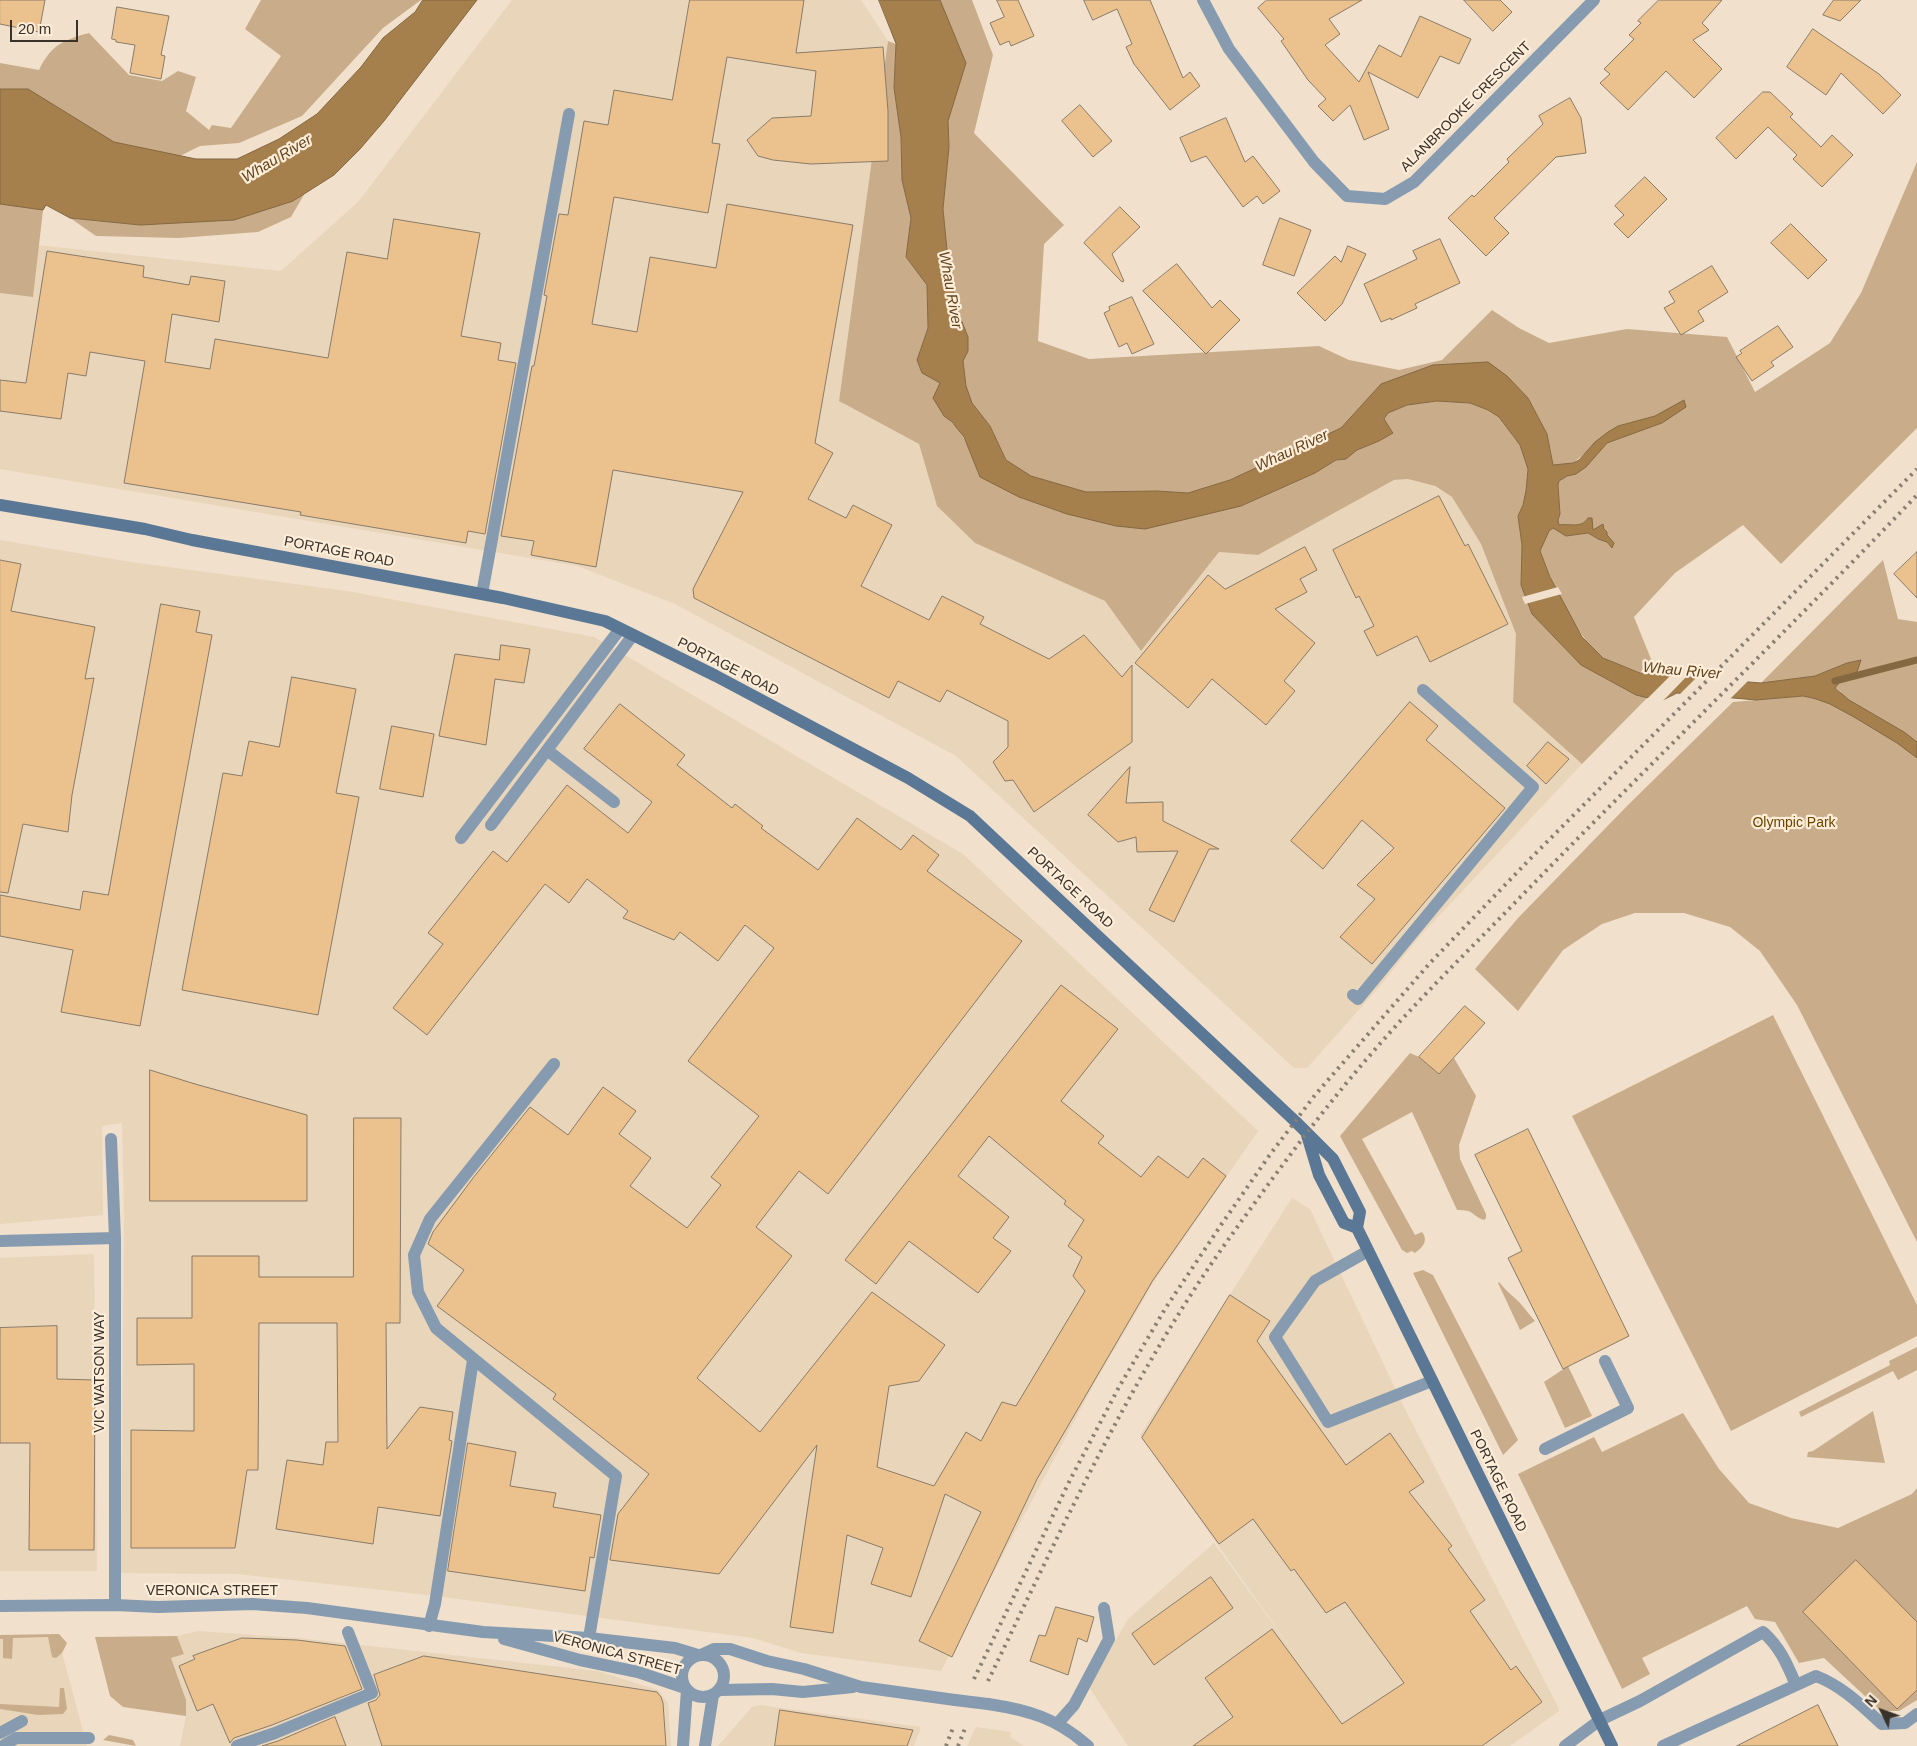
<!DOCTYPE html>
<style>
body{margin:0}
#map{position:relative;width:1917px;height:1746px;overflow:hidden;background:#f0e0cc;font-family:Arial,sans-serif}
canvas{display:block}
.north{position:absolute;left:1857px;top:1686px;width:50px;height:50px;-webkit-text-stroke:4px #fdedd9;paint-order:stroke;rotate:312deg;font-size:14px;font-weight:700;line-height:20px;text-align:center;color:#38322a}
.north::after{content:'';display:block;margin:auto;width:18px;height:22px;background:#38322a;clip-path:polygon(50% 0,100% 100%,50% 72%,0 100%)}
.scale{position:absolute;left:10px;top:20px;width:68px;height:22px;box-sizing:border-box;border:2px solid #38322a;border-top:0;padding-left:6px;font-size:15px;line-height:18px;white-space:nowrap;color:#38322a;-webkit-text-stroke:4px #fdedd9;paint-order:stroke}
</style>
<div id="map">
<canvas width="1917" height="1746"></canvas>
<div class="north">N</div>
<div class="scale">20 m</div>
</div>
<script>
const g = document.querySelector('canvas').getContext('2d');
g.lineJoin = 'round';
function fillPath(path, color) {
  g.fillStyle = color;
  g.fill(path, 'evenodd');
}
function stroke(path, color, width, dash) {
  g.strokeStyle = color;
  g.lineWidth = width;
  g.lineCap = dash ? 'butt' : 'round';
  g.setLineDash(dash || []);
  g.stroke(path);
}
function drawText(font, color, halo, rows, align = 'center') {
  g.font = font + ' Arial,sans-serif';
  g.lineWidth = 4.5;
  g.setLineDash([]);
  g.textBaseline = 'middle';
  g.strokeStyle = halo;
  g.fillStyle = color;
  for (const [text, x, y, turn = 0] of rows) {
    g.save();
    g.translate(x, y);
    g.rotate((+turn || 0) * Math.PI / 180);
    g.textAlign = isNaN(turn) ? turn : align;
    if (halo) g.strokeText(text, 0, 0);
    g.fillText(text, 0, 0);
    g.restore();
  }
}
const built = new Path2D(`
 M512 0H861L888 41 839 401 919 444 937 506 975 543 1105 601 1141 651 1219 552 1258 555 1394 480 1408 479 1431 485 1452 497 1481 544 1517 634 1513 702 1582 764 1419 937 1380 986 1307 1068H1294L956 756 675 604 577 566 0 469V293L33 297 37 245 281 271 359 201Z
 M0 540 131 562 347 591 594 637 963 854 1258 1131 1153 1283 1094 1384 941 1671 801 1653 753 1638 428 1595 237 1574 121 1573 124 1214 122 1123 102 1126 103 1215 0 1224Z
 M1292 1198 1310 1209 1404 1407 1558 1707 1559 1711 1510 1746H1128L1089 1687 1128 1619 1214 1543 1302 1664 1140 1435Z
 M94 1254 97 1571H0V1258Z
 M198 1631 298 1638 597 1671 658 1690 668 1703 671 1746H180L186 1716V1700L171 1658 184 1653 177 1636Z
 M57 1634 87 1746H0V1638Z
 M760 1705 921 1727 914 1746H718L752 1707Z
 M976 1727 1011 1732 1010 1737 1024 1746H967Z`);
const green = new Path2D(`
 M261 0H421L383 28 302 116 239 143 200 146 180 156 0 139V63L39 70C51 45 63 40 89 33L129 75 162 81 178 71 196 77 186 111 209 130 212 125 231 128 281 56 245 29Z
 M908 0H972L993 55 974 133 1064 225 1044 244 1038 341 1089 359 1319 346 1349 360 1399 370 1442 360 1492 310 1519 328 1549 343 1627 329 1727 337 1755 392 1830 343 1861 293 1917 162V428L1781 564 1743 525 1675 573 1634 617 1651 659 1640 673C1630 668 1609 662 1601 656 1575 635 1552 583 1540 551L1549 531 1553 528 1566 536 1588 533 1597 539 1607 542 1611 547 1603 525 1593 531 1588 518C1581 529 1571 523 1559 525L1558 520 1560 514 1558 485 1559 481 1567 476 1576 474 1607 443 1662 423 1684 401 1655 416 1618 426 1573 463 1553 465 1547 434 1528 398 1381 384 1342 428 1230 480 1188 493 1157 491 1086 492 1031 476 1006 460 990 426 972 403 966 386 963 360 968 351V337L958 312 949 270 943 209 949 147Z
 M888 41 896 44 894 88 901 137 902 180 911 218 906 257 927 285 928 328 917 360 922 373 940 383 944 416C965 431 971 454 980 477L999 486 1241 506 1315 473 1336 460 1346 459 1357 450 1379 441 1393 432 1384 420 1388 413 1407 405 1437 401 1470 403 1488 410 1499 417 1520 445 1528 469 1526 491 1523 505 1518 516 1522 545 1521 585 1532 614 1581 665 1636 695 1648 697 1582 764 1513 702 1516 634 1481 544 1452 497 1435 486 1408 479 1394 480 1258 555 1219 552 1141 651 1105 601 975 543 937 506 919 444 839 401Z
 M0 181 46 205 43 210 33 297 0 293Z
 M305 193 291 217 258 232 179 238 96 236 70 218 140 225 293 201Z
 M1883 560 1898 619 1917 622V1242L1797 1005 1760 951 1730 927 1684 913H1635L1602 924 1563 950 1518 1011 1475 969 1518 918 1628 805 1733 702 1803 696 1813 699 1841 692 1835 687 1843 678 1856 675 1860 660 1847 663 1815 676 1761 683Z
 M1773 1015 1917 1305V1336L1731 1431 1572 1116Z
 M1410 1053 1419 1057 1439 1074 1454 1058 1476 1096 1459 1145 1460 1159 1486 1214V1218L1484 1220C1470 1215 1476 1210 1457 1210L1412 1112 1362 1139 1415 1235 1422 1232C1429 1241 1422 1248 1415 1253L1412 1251 1407 1253 1402 1250 1340 1136Z
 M1423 1270 1433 1275 1518 1440 1503 1455 1413 1273Z
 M1499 1282C1505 1290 1512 1295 1519 1302 1525 1308 1529 1315 1535 1321L1520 1330 1498 1283Z
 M1917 1347V1370L1898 1380 1893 1371 1801 1417 1799 1412 1890 1365 1889 1361Z
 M1568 1366 1592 1416 1565 1428 1544 1382Z
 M1873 1411 1885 1463 1807 1457 1808 1452 1813 1451Z
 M1683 1413 1719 1469 1749 1503 1791 1518 1838 1528 1912 1494 1917 1488V1700L1899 1711H1881L1824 1658 1799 1663 1775 1622 1755 1619 1747 1606 1642 1658 1650 1674 1622 1689 1518 1474 1594 1437 1602 1452Z
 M59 1634 67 1643 62 1653 56 1658 52 1657 48 1637 13 1638 12 1659 3 1658V1639H0V1635Z
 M177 1636 184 1654 171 1658 186 1700V1716L123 1707 110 1696 95 1637Z
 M60 1688H64L67 1709 63 1714 38 1715 0 1709V1704L59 1707Z
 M109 1735 133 1740 136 1746 103 1740Z`);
const water = new Path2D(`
 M423 0H477L384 121 360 149 334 175 293 201 234 220 140 225 70 218 46 205 43 210 0 204V89H28L114 142 196 159H237L279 139 317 114 361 67 383 38 415 12Z
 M879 0H940L966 63 948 121 949 147 943 209 949 270 958 312 968 337V351L963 361 966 386 972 403 990 426 1006 460 1031 476 1086 492 1157 491 1188 493 1230 480 1341 428 1381 384 1433 365 1488 362 1507 376 1528 398 1547 434 1553 465 1573 463 1579 460 1595 442 1608 432 1618 426 1655 416 1684 400 1686 407 1662 423 1607 443 1586 467 1576 474 1567 476 1559 481 1558 485 1560 514 1558 520 1559 525C1571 523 1581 529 1588 518H1592L1593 530 1603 524 1604 529 1607 532V535L1614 543 1612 548 1607 542 1598 539 1588 533 1566 536 1553 528 1549 531 1540 551 1550 577 1582 637 1603 658 1640 673 1761 683 1815 676 1847 663 1861 660 1856 675 1843 678 1835 688 1849 700 1904 732 1917 742V758L1897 743 1854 717 1830 704 1816 699 1803 696 1756 700 1677 693 1661 701 1636 695 1581 665 1532 614 1521 585 1522 545 1518 516 1523 505 1526 491 1528 469 1520 445 1499 417 1488 410 1470 403 1437 401 1407 405 1388 413 1384 419 1393 433 1379 441 1357 450 1346 459 1336 460 1315 473 1241 506 1145 529 1116 526 1067 514 1019 497 980 477 964 437 952 422 944 416 933 398 940 383 922 373 917 360 928 328 927 285 906 257 911 218 902 180 901 137 894 88 896 44Z`);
const pier = new Path2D(`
 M1558 587 1562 594 1525 604 1522 597Z
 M1673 673 1689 674 1661 703 1647 699Z
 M1699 675 1750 679 1729 700 1678 696Z`);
const stream = new Path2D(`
 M1835 681 1917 660`);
const building = new Path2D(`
 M0 0H45L39 32 0 24Z
 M690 0H804L796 53 883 47 888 111V161L811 164 773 160 758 156 747 140 772 118 811 116 816 71 727 57 712 143 720 144 708 213 614 197 592 324 637 332 650 257 716 268 727 204 853 225 815 443 833 453 808 499 846 518 853 505 892 525 861 586 929 620 942 596 984 617 980 624 1049 659 1084 635 1122 677 1132 665V742L1034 812 1013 780 1005 781 993 762 1008 747V721L947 690 940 702 898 681 889 698 694 598 693 589 743 492 613 470 596 567 531 555 534 541 501 536 532 366H534L547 296 544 295 559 214 568 215 584 121 608 125 614 90 672 100Z
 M997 0H1018L1034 36 1011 46 1009 41 1000 45 990 23 1004 17Z
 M1084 0H1150L1183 78 1190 72 1200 86 1170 110 1134 64 1126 47 1132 44 1117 9 1093 20Z
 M1267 0H1362L1329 19 1340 34 1325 45 1359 82 1379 45 1401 57 1420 16 1471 39 1459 64 1440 56 1418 98 1368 72 1389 129 1364 140 1350 105 1333 121 1318 106 1326 99 1308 80 1281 41 1284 39 1258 8Z
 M1464 0H1500L1512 12 1493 31Z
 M1659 0H1722L1702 23 1709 30 1693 40 1722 69 1694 98 1666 71 1628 110 1600 83 1610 74 1604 69 1634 39 1629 35 1641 23 1638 21Z
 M1834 0H1861L1840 21 1823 15Z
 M117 7 169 16 161 55 165 56 161 79 130 73 135 45 116 42V40L112 39Z
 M1813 29 1879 74 1901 95 1883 114 1841 73 1826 95 1787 67Z
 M1763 92H1770L1793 114 1790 117 1821 147 1832 135 1853 155 1822 187 1793 159 1797 155 1768 127 1736 159 1716 138Z
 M1570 98 1581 118 1586 153 1556 157 1494 218 1509 233 1486 256 1448 218 1472 195 1474 197 1509 162 1507 159 1543 124 1539 116Z
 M1080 105 1112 141 1093 157 1062 121Z
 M1226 118 1245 162 1253 156 1280 191 1263 204 1257 196 1243 207 1206 156 1191 162 1180 138Z
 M1645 177 1667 199 1628 238 1614 224 1624 215 1615 206Z
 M1120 207 1140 227 1112 254 1124 281 1122 282 1084 243Z
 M1280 218 1311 230 1294 276 1263 265Z
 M394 219 480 233 461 336 501 343 498 360 516 363 485 534 468 531 466 543 300 515 301 512 124 483 145 361 90 352 86 376 68 373 61 419 0 411V380L26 383 47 251 144 266 143 277 189 285 191 276 225 281 219 322 172 314 165 362 210 369 215 339 328 358 347 252 387 259Z
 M1791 224 1827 260 1808 279 1771 243Z
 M1440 239 1460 283 1415 304 1417 308 1391 320V318L1381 322 1364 284 1417 259 1413 251Z
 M1348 246 1366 254 1342 304 1325 321 1297 293 1335 256 1341 262Z
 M1177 264 1212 308 1220 300 1240 320 1206 354 1143 291Z
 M1712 266 1728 292 1698 311 1704 321 1681 335 1664 308 1675 302 1669 292Z
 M1132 297 1154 344 1132 354 1127 343 1119 347 1104 313 1110 310 1109 307Z
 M1778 326 1793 347 1771 362 1774 366 1752 381 1736 357 1742 353 1740 351Z
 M1439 496 1465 546 1468 544 1508 624 1430 662 1417 636 1377 656 1364 631 1374 626 1359 596 1356 598 1333 550Z
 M1305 547 1317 570 1300 579 1307 592 1275 609 1315 643 1284 681 1295 691 1266 725 1212 679 1188 708 1135 663 1208 575 1225 589Z
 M1917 552V598L1894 574Z
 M0 560 21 564 11 611 95 627 85 679 94 678 72 795 68 832 23 824 8 893 0 892Z
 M161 604 200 611 196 632 212 635 140 1026 61 1012 73 950 0 936V895L80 910 83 891 108 895Z
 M501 645 530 649 524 683 495 679 486 745 439 736 455 654 499 660Z
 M292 677 356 689 336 793 359 797 318 1015 182 990 223 773 242 776 249 741 279 747Z
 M1410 702 1438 726 1426 740 1505 808 1372 964 1340 937 1375 899 1357 885 1394 848 1362 820 1323 869 1291 841Z
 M620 704 685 755 677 765 732 808 735 804 763 826 761 828 818 870 857 818 901 850 913 835 939 855 927 871 1022 941 828 1194 799 1171 756 1227 792 1256 697 1378 760 1432 872 1292 945 1345 919 1381 889 1386 877 1467 934 1486 966 1432 981 1441 1002 1402 1016 1406 1085 1291 1073 1276 1082 1257 1068 1246 1084 1220 1064 1204 1066 1201 989 1136 958 1176 1009 1217 993 1238 1011 1251 978 1293 909 1241 876 1284 845 1260 1061 985 1118 1029 1061 1101 1104 1136 1098 1143 1141 1177 1158 1156 1188 1178 1203 1158 1226 1176 1153 1280 1037 1479 952 1657 919 1641 981 1512 945 1494 911 1597 871 1584 883 1548 847 1535 833 1633 790 1627 817 1445 719 1574 610 1560 618 1514 649 1474 553 1399 556 1394 437 1306 464 1270 428 1244 433 1232 473 1178 530 1107 568 1135 603 1087 636 1111 619 1134 651 1158 630 1186 687 1228 721 1185 711 1177 759 1116 688 1061 774 948 745 925 718 961 680 932 674 940 623 918 628 911 587 879 569 903 545 884 427 1035 393 1008 443 944 428 933 493 851 507 862 567 785 628 833 652 802 584 749Z
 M392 726 434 734 423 797 380 789Z
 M1548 742 1569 759 1546 784 1527 766Z
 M1130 767 1126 803 1163 802V821L1219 849H1209L1174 922 1149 910 1178 851 1137 852 1136 837 1118 842 1088 815Z
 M1465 1006 1485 1023 1439 1074 1419 1057Z
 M150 1070 195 1084 307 1115V1201H150Z
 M354 1118H401L400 1323H386L387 1449 420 1407 453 1412 449 1440 452 1441 440 1516 378 1507 373 1544 276 1529 287 1460 323 1465 326 1442H338L337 1323H259L258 1470H247L235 1548H131V1430L194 1431V1364L137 1365V1318H192V1256H259V1277H353Z
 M1528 1129 1629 1336 1563 1369 1508 1258 1522 1251 1475 1155Z
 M1230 1295 1270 1321 1257 1341 1346 1465 1390 1433 1424 1482 1409 1492 1452 1546 1448 1549 1485 1600 1470 1611 1511 1670 1516 1666 1542 1702 1482 1746H1193L1233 1717 1205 1678 1272 1629 1342 1724 1404 1683 1345 1602 1326 1613 1294 1569 1291 1571 1253 1519 1219 1544 1142 1438Z
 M57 1326V1379L95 1380 94 1550H29L30 1443H0V1328Z
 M468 1443 516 1452 510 1486 556 1493 553 1507 601 1515 594 1558 590 1557 585 1591 448 1571Z
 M1856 1560 1917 1622V1690L1897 1709 1803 1612Z
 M1211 1577 1233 1608 1154 1665 1132 1634Z
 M1056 1607 1094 1617 1087 1642 1078 1638 1068 1675 1030 1661 1039 1635 1045 1636Z
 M242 1638 297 1640 345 1646 362 1689 272 1725 234 1738 230 1743 213 1704 197 1711 179 1666 195 1659 193 1656Z
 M424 1656 657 1692 661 1697 663 1703 666 1746H382L368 1703 376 1700 380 1695 374 1675Z
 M1818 1705 1838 1746H1737Z
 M780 1710 913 1730 907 1746H775Z
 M335 1717 346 1746H262L278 1741Z`);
const service = new Path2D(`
 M482 594 569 114
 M547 750 614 802
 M491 825 633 635
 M461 838 620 629
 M1353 995 1358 999 1533 787 1423 690
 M554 1064 430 1219 414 1255 418 1292 436 1328 616 1476 589 1638
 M1368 1251 1315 1281 1275 1337 1328 1422 1432 1381
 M1545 1449 1628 1408 1605 1361
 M429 1626 435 1604 473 1360
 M1600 1720 1640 1701 1763 1632C1780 1647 1787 1664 1796 1685
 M1058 1723 1074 1705 1109 1639 1104 1608
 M0 1733 22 1721
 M3 1746 16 1738H89
 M1663 1746 1816 1676C1842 1686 1861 1705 1882 1724L1905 1723 1917 1714`);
const pedestrian = new Path2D(`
 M237 1746 275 1733 372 1693 348 1632`);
const minor = new Path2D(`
 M1203 0 1229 49 1314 162 1347 196 1385 199 1414 182 1594 0
 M111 1139 115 1238V1605
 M0 1241 115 1238
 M701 1655 714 1649H730L767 1661 804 1669 861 1687 955 1700
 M720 1690 772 1689 803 1692 853 1687
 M988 1704C1028 1710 1057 1718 1088 1746
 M1565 1746 1600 1720`);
const tertiary = new Path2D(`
 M0 1606 115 1605 158 1607 252 1604 307 1608 483 1632 589 1638 675 1648 698 1655
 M504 1639 580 1660 638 1672 685 1688
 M682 1676a21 21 0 1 1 42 0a21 21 0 1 1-42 0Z
 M683 1746 687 1690
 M705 1746 713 1695`);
const secondary = new Path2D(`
 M0 505 145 529 192 540 503 598 605 621 716 676 908 778 970 816 1296 1122 1333 1159 1360 1212 1357 1228 1612 1746
 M1307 1135 1319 1175 1344 1223 1357 1228`);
const rail = new Path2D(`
 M974 1679 1070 1480 1119 1387 1165 1309 1221 1225 1269 1156 1315 1095 1430 963 1530 859 1917 469
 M988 1681C1062 1528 1133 1371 1233 1233 1279 1169 1326 1105 1378 1046 1418 1000 1462 957 1504 914 1640 773 1782 637 1917 495
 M946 1746 954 1725
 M958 1746 966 1726`);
const minorBridge = new Path2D(`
 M955 1700 988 1704`);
const streetNames = [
 ["ALANBROOKE CRESCENT",1466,107,-45],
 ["PORTAGE ROAD",339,552,11],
 ["PORTAGE ROAD",728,667,27],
 ["PORTAGE ROAD",1070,888,43],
 ["VIC WATSON WAY",100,1372,-90],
 ["PORTAGE ROAD",1498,1481,64],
 ["VERONICA STREET",212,1591],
 ["VERONICA STREET",617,1654,15]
];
const parkNames = [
 ["Olympic Park",1794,823]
];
const waterNames = [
 ["Whau River",277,159,-31],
 ["Whau River",950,290,80],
 ["Whau River",1292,451,-25],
 ["Whau River",1682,671,5]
];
fillPath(built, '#e9d5ba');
fillPath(green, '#c9ad8a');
fillPath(water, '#a57f4c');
stroke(water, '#846842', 1);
fillPath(pier, '#f0e0cc');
stroke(stream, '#846842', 7);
fillPath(building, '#ebc28d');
stroke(building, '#8a7b69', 1);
stroke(service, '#869baf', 12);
stroke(pedestrian, '#869baf', 12);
stroke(minor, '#869baf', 12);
stroke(tertiary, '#869baf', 12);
stroke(secondary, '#5a7895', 12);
stroke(rail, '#897f71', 4, [2.5, 5]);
stroke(minorBridge, '#869baf', 12);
drawText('14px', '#38322a', '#fdedd9', streetNames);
drawText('14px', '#6b4500', '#fdedd9', parkNames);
drawText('italic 15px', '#61441c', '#fdedd9', waterNames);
</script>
